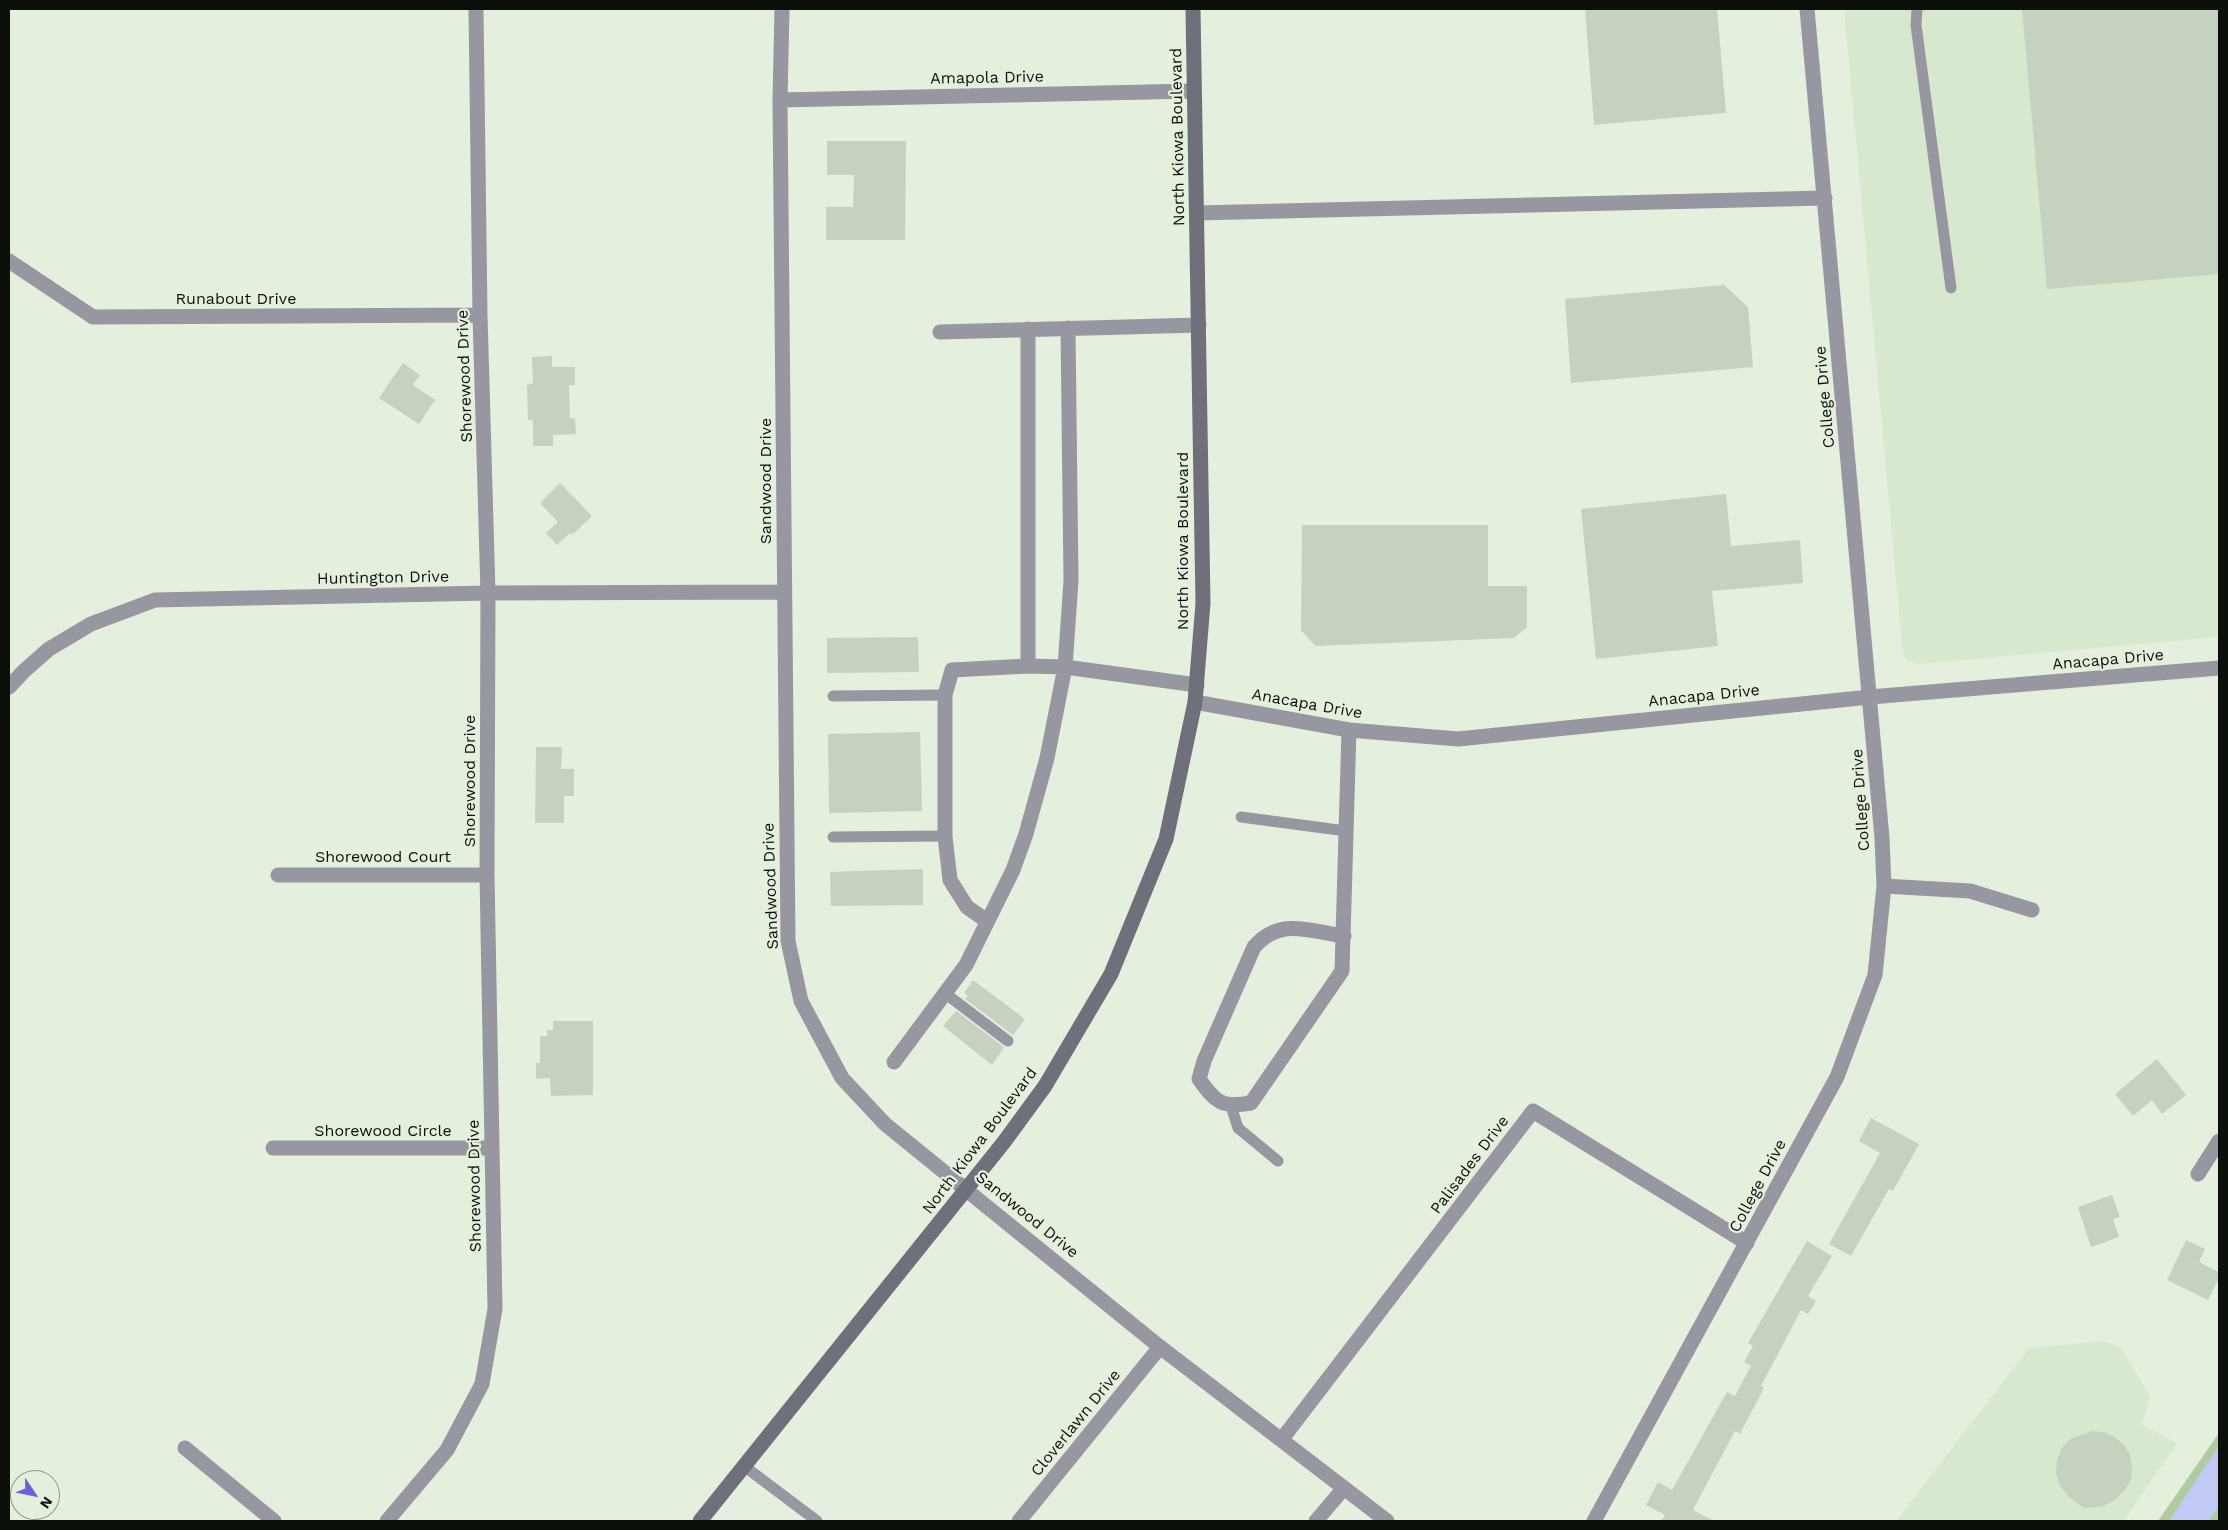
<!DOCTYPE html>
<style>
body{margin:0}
#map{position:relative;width:2228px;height:1530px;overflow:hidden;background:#e4efdd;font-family:"Work Sans",sans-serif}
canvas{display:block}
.frame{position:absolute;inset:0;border:10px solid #0c100a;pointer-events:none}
.north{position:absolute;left:10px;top:1470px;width:50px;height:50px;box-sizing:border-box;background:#e4efdd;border:1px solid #8e9689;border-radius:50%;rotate:124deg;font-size:14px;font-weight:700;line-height:20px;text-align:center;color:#0c100a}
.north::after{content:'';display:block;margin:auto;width:18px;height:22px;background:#6663dd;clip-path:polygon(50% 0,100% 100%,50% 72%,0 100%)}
</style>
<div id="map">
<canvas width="2228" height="1530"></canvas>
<div class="frame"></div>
<div class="north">N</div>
</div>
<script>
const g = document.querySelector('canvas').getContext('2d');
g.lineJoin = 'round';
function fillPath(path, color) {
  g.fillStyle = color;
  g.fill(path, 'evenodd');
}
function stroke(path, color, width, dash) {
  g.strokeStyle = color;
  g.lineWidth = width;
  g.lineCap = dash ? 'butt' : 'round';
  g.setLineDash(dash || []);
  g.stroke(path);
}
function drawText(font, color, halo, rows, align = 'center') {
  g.font = font + ' "Work Sans",sans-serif';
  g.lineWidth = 4.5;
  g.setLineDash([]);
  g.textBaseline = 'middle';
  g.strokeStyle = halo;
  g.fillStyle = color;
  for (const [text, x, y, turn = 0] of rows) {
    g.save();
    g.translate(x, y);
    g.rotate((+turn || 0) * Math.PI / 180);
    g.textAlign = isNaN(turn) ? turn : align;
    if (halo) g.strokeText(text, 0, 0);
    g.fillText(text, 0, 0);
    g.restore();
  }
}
const built = new Path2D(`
 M1844 9H2219V637L1917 664 1907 660 1903 655Z
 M2105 1341 2121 1348 2150 1396 2142 1425 2177 1443 2124 1521H1896L2029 1348Z`);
const green = new Path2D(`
 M2219 1433V1521H2158Z`);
const water = new Path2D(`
 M2219 1446V1506L2209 1521H2169Z`);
const building = new Path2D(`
 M1585 9H1717L1726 113 1594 125Z
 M2022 9H2219V274L2047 289Z
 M827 141H906L905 240H826V207H853L854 175H827Z
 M1724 285 1748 307 1753 367 1571 383 1565 299Z
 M552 356V367H575V385H569L570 418H575L576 434 553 435V446H533V420H528L527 385 533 383 532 357Z
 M403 363 420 375 413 385 435 400 419 424 379 398Z
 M560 483 592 516 572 535 570 533 557 545 546 533 558 522 540 503Z
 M1726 494 1731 546 1800 540 1803 583 1712 591 1718 646 1596 659 1581 509Z
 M1302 525H1488V586H1527V627L1514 638 1315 646 1301 630Z
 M918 637 919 672 827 673V638Z
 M920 732 922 811 829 813 828 734Z
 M536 747H562L561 769H574V796H564V823H535Z
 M923 869V905L831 906 830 872Z
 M973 980 1025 1019 1013 1035 965 999 968 996 964 993Z
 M956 1011 1004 1047 992 1065 943 1026Z
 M553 1021H593V1095L551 1096 550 1078 536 1079V1063H540V1036H547V1030H553Z
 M2157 1059 2186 1095 2162 1114 2152 1100 2133 1116 2115 1094Z
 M1871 1118 1919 1144 1893 1191 1889 1189 1851 1256 1829 1244 1880 1153 1859 1141Z
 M2112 1195 2120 1217 2113 1219 2119 1237 2091 1247 2078 1207Z
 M2186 1240 2205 1249 2199 1262 2219 1272V1278L2208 1300 2167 1280Z
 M1807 1241 1832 1256 1808 1296 1816 1301 1808 1314 1801 1310 1761 1386 1764 1388 1740 1434 1735 1431 1693 1510 1714 1521H1661L1665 1515 1646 1505 1658 1482 1672 1490 1727 1392 1735 1396 1751 1366 1744 1362 1753 1346 1748 1343Z
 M2092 1431 2104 1432 2115 1437 2124 1445 2130 1455 2132 1467 2131 1479 2125 1490 2116 1499 2104 1506 2084 1508 2068 1496 2060 1486 2056 1473 2057 1460 2062 1448 2070 1439Z`);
const lane = new Path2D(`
 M1917 9 1916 25 1951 288
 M833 696 945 695
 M1241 817 1346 831
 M833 837 945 836
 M946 994 1008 1041
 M1231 1106 1238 1128 1278 1161
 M744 1466 817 1521`);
const street = new Path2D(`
 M782 9 780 100 788 941 801 1001 842 1078 885 1124 1160 1347 1387 1521
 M780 100 1194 91
 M1197 213 1825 198
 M9 261 93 317 480 315
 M1028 329V666L1065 667 1197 685
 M940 332 1199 325
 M9 687 24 671 49 649 91 624 155 600 488 593 784 592
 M1195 702 1349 730 1458 739 1870 697 2219 668
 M278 875H487
 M1884 886 1970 891 2032 910
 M987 921 967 907 950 880 945 836V695L952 670 1028 666
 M1344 936C1308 931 1280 917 1254 947L1204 1061 1199 1079C1216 1103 1222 1108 1251 1103L1342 971 1349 730
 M894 1062 966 965 1013 870 1026 834 1047 758 1065 667 1071 581 1068 328
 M273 1148H492
 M2198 1174 2219 1141
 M1282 1439 1533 1111 1747 1243
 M185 1448 274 1521
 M387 1521 447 1450 482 1384 495 1309 487 875 488 593 480 315 476 9
 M1019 1521 1160 1347
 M1316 1521 1344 1488
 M1594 1521 1837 1077 1875 975 1884 886 1882 838 1807 9`);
const secondary = new Path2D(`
 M700 1521 1004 1142 1045 1086 1111 974 1166 839 1195 702 1203 603 1193 9`);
const streetNames = [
 ["Amapola Drive",987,78,-1],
 ["North Kiowa Boulevard",1178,137,-91],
 ["Runabout Drive",236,299],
 ["Shorewood Drive",465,376,-92],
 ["College Drive",1825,397,-95],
 ["Sandwood Drive",766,481,-90],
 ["North Kiowa Boulevard",1183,541,-90],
 ["Huntington Drive",383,578,-1],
 ["Anacapa Drive",2108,660,-5],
 ["Anacapa Drive",1704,696,-6],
 ["Anacapa Drive",1307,704,10],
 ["Shorewood Drive",470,781,-90],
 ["College Drive",1861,800,-94],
 ["Shorewood Court",383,857],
 ["Sandwood Drive",771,886,-92],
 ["Shorewood Circle",383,1131],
 ["North Kiowa Boulevard",980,1141,-53],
 ["Palisades Drive",1470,1165,-53],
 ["Shorewood Drive",475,1186,-91],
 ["College Drive",1758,1186,-62],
 ["Sandwood Drive",1027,1215,39],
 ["Cloverlawn Drive",1076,1423,-51]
];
fillPath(built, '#d8e8cf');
fillPath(green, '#aecc9d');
fillPath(water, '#c3c9f5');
fillPath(building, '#c6d2c0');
stroke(lane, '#9697a0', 11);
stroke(street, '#9697a0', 15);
stroke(secondary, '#6e707b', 15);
drawText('16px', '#0c100a', '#e4efdd', streetNames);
</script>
